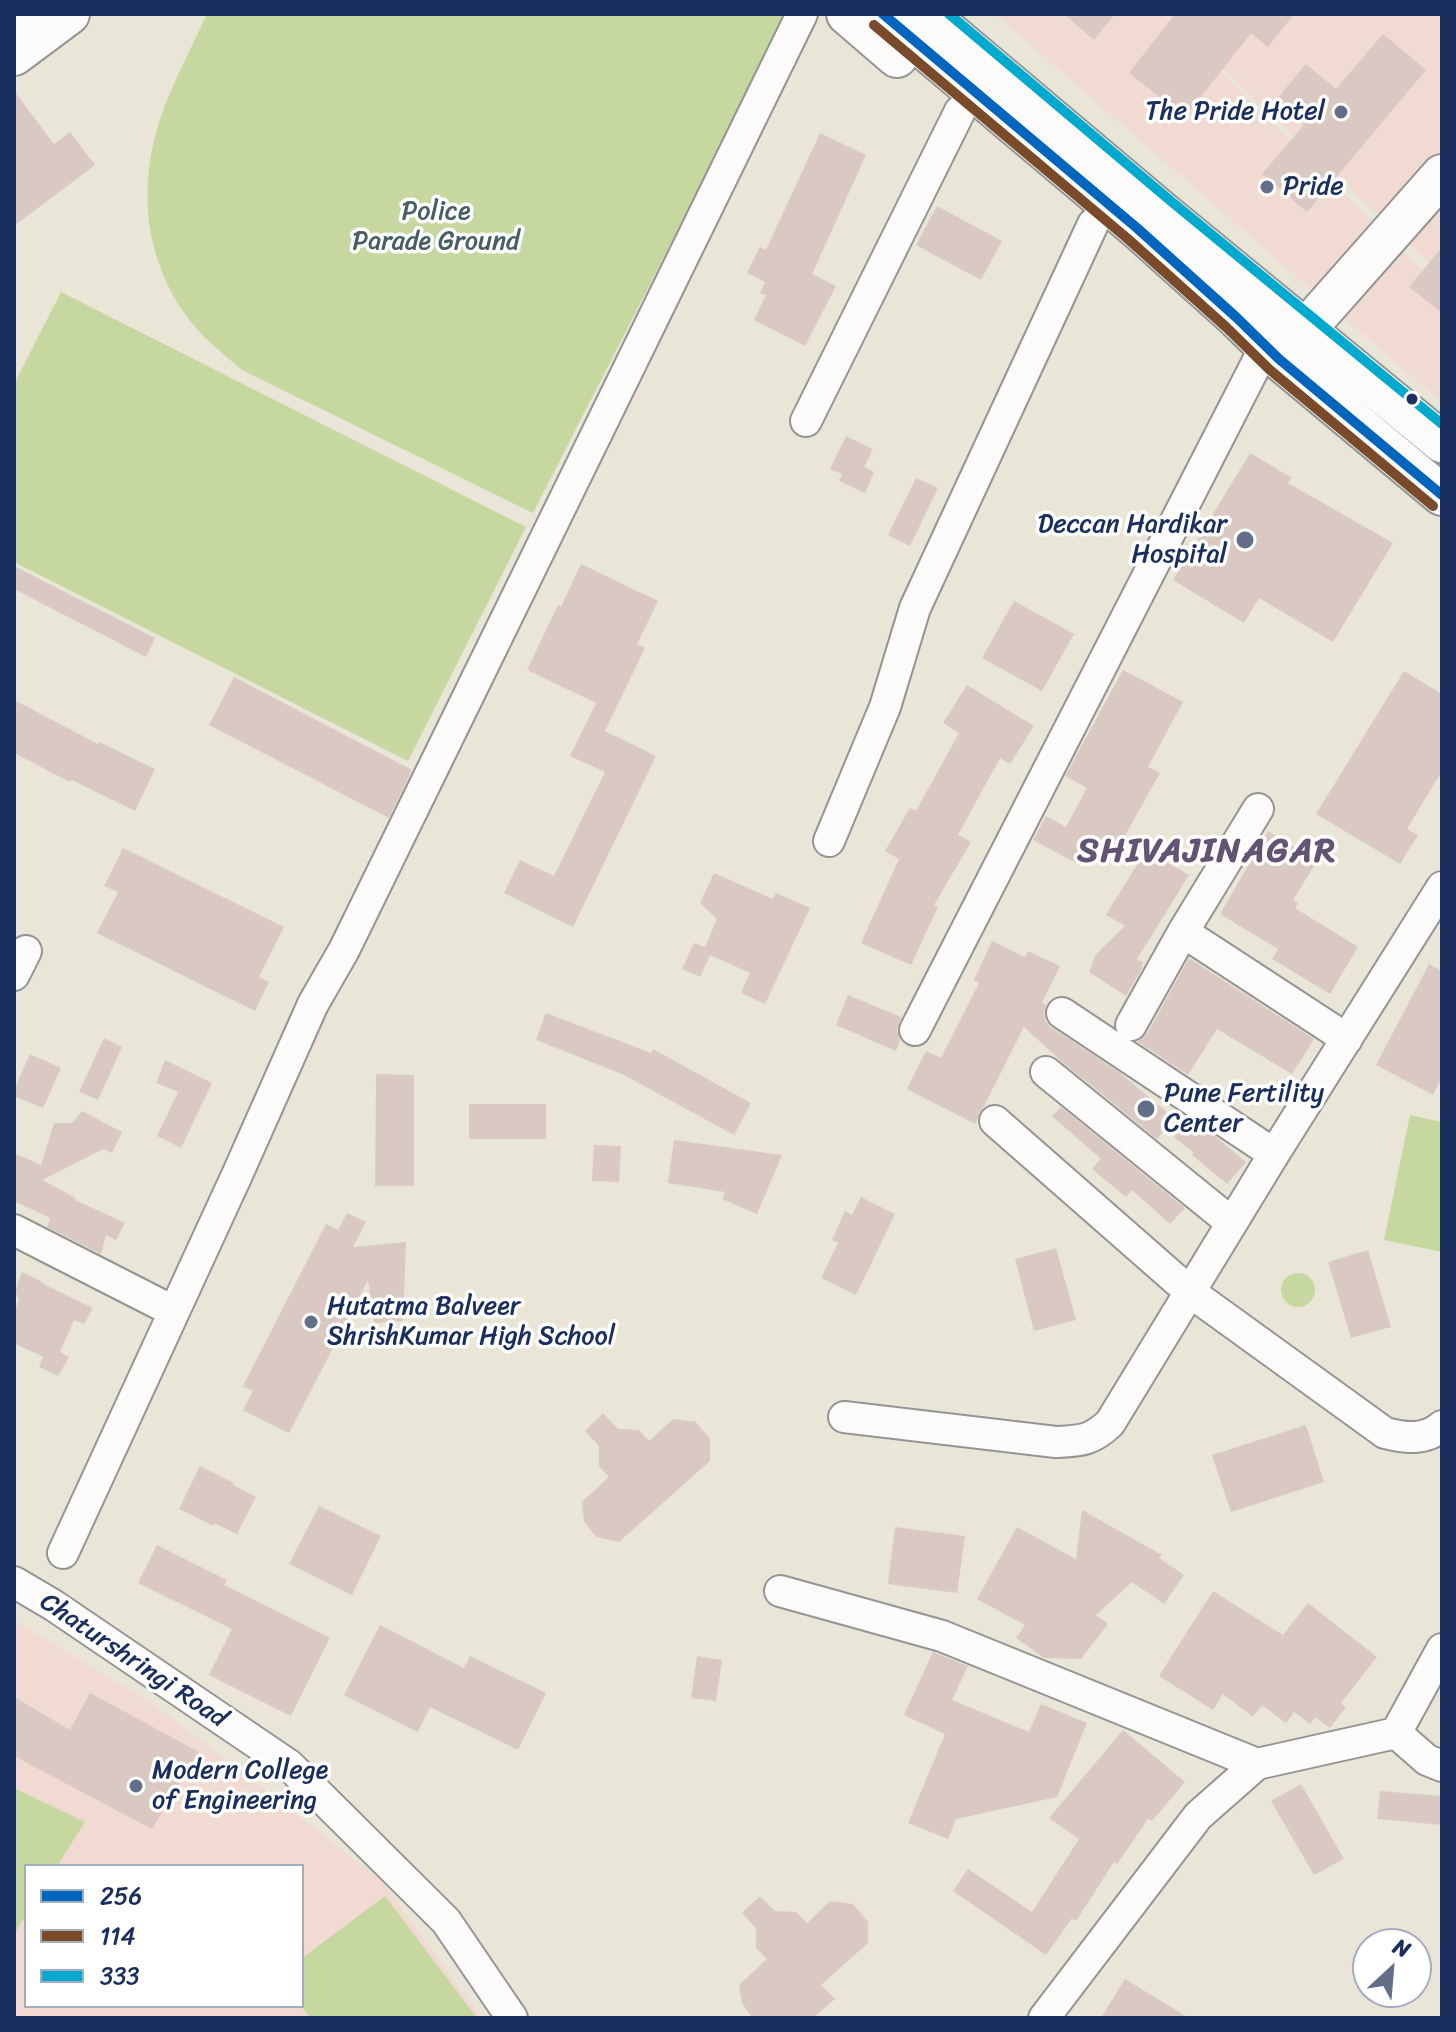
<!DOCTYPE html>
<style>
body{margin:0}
#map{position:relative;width:1456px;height:2032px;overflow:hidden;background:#e9e6d8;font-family:Sriracha,sans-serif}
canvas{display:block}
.frame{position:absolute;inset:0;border:16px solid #1b2f5e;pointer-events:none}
.legend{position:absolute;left:24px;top:1864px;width:280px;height:144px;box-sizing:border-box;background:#fff;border:2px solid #a4acbf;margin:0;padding:10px 14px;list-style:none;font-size:24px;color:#1b2f5e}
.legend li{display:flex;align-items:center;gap:16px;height:40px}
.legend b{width:40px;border:2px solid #a4acbf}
.north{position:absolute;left:1352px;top:1928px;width:80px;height:80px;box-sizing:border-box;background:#fff;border:2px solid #a4acbf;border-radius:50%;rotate:26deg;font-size:22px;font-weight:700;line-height:32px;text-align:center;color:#1b2f5e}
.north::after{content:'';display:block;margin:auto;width:28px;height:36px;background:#636f89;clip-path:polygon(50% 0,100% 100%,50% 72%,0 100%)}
</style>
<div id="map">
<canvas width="1456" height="2032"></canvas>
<div class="frame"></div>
<ul class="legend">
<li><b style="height:10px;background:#0065bd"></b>256</li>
<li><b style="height:10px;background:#7a4b2a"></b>114</li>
<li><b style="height:10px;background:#00a9ce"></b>333</li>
</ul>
<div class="north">N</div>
</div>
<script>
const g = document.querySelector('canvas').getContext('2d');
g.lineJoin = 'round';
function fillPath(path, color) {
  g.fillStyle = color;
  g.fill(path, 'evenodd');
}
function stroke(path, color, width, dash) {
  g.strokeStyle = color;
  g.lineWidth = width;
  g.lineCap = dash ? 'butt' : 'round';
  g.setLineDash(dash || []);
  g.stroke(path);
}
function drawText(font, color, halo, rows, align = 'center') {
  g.font = font + ' Sriracha,sans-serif';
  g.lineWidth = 7;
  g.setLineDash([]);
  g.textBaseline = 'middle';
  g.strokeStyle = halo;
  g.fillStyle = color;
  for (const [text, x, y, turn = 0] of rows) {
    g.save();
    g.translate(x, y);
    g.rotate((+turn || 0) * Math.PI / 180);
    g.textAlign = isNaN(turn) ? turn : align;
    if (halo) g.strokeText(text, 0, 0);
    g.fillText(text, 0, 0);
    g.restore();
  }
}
const built = new Path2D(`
 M995 14H1162L1442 290V403Z
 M1165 14H1442V275Z
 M14 1620 155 1705 381 1880 481 2018H14ZM26 1866H302V2006H26Z`);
const green = new Path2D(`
 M207 14H788L533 513 242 370C222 353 200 336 185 314 139 248 138 170 168 98 180 69 194 42 207 14Z
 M61 292 526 527 408 761 14 562V384Z
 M1410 1115 1442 1122V1252L1384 1240Z
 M1281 1290a17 17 0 1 1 34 0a17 17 0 1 1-34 0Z
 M14 1788 85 1822 57 1866H26V1915L14 1934Z
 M385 1896 477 2018H310L301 2006 302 1958Z`);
const building = new Path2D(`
 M1064 14H1115L1094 40Z
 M1175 14H1294L1268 47 1251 33 1185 117 1129 73Z
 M1383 34 1426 70 1307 212 1262 174 1305 124 1276 100 1306 64 1336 89Z
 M14 91 54 144 70 132 95 165 14 226Z
 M820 133 866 155 812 274 836 286 805 346 754 320 766 295 760 293 765 282 747 273 760 247 766 250Z
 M937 206 1002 241 981 280 916 245Z
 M1442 247V313L1409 287Z
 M846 436 873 449 864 467 874 472 865 493 839 481 842 474 830 469Z
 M1250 453 1292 478 1288 483 1393 543 1333 642 1259 598 1244 623 1173 580Z
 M916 478 938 488 910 546 888 535Z
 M581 564 658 601 637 644 645 648 605 731 656 756 573 927 504 893 520 860 554 876 605 772 570 756 596 703 527 670 558 605 561 607Z
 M14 566 155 638 146 657 14 589Z
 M1014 601 1074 634 1042 691 982 658Z
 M1123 670 1183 702 1148 767 1160 773 1118 848 1093 835 1078 864 1033 840 1046 816 1066 827 1087 788 1065 776Z
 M1404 671 1442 694V771L1407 829 1418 835 1400 864 1316 814Z
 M234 677 412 770 389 818 209 725Z
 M967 685 1034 726 1010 764 1000 758 958 835 971 842 934 905 938 907 911 965 861 943 899 859 885 851 910 808 916 811 959 733 943 723Z
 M14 700 98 744 99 742 155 769 135 811 72 780 70 782 14 753Z
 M1268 831 1317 861 1293 900 1298 903 1295 908 1358 947 1330 994 1272 959 1278 949 1220 914Z
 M123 848 284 927 259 977 269 982 255 1011 97 933 118 892 104 886Z
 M1146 850 1189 875 1137 959 1143 962 1141 970 1126 996 1089 972 1096 954 1125 926 1106 915Z
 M714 873 773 899 776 893 810 908 765 1004 741 993 750 973 710 955 700 977 682 969 694 943 705 947 717 919 700 903Z
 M992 941 1025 957 1028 951 1060 966 1042 1002 1046 1005 1044 1013 1046 1022 1052 1028 1120 1073 1174 1118 1157 1139 1061 1061 1024 1027 975 1124 907 1089 926 1051 941 1058 979 983 974 980Z
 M1189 958 1314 1039 1292 1074 1217 1029 1188 1075 1137 1041 1147 1034Z
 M1429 964 1442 971V1077L1433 1095 1376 1065Z
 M848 995 901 1017 897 1030 900 1040 896 1051 836 1025Z
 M546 1013 651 1053 653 1049 751 1103 734 1135 624 1075 536 1040Z
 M104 1038 122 1047 98 1100 79 1092Z
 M30 1054 61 1068 43 1108 14 1096V1090Z
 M165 1060 212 1083 181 1148 157 1136 178 1092 156 1083Z
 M376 1074 414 1075V1186H375Z
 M469 1104H546V1139H469Z
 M1061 1107 1185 1208 1170 1224 1132 1190 1126 1197 1092 1169 1101 1159 1052 1116Z
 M82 1111 122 1132 112 1153 103 1149 42 1180 76 1198 75 1200 125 1223 116 1240 106 1235 101 1254 47 1227 50 1218 14 1201V1153L41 1165 54 1123H72Z
 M1189 1119 1216 1137 1246 1162 1227 1184 1192 1155 1194 1153 1174 1137Z
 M674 1140 782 1155 757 1214 722 1199 725 1192 668 1183Z
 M594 1145 621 1146 619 1182 592 1181Z
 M861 1197 895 1214 856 1295 821 1278 838 1243 832 1240 845 1211 852 1215Z
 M347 1213 366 1222 353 1247 406 1242 403 1321 374 1323 368 1280 289 1433 243 1410 253 1391 243 1386 326 1224 338 1230Z
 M1056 1248 1076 1320 1034 1331 1015 1259Z
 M1368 1250 1391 1327 1351 1338 1328 1262Z
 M22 1272 44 1283 43 1284 93 1308 84 1324 74 1320 60 1352 69 1357 58 1376 39 1367 43 1357 14 1343V1312L19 1300 15 1291Z
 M603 1413 618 1429 639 1430 649 1441 673 1419 696 1422 710 1439V1461L619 1542 596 1537 584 1521 582 1502 609 1477 599 1466V1446L585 1431Z
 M1306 1425 1324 1482 1231 1512 1212 1455Z
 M200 1466 234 1483 233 1485 256 1497 237 1534 214 1523 213 1526 179 1509Z
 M319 1506 381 1536 352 1595 289 1564Z
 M1082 1510 1162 1555 1159 1558 1184 1575 1164 1604 1132 1582 1096 1615 1108 1624 1081 1659 1044 1658 1016 1638 1025 1625 977 1599 1017 1527 1076 1559Z
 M895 1527 965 1536 957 1593 888 1584Z
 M157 1545 227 1580 224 1585 330 1638 291 1716 209 1675 232 1629 138 1583Z
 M1213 1591 1283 1635 1308 1603 1377 1657 1341 1703 1346 1707 1330 1728 1315 1717 1310 1724 1294 1712 1286 1723 1262 1705 1253 1717 1223 1694 1213 1710 1159 1676Z
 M380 1625 464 1668 470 1656 546 1693 518 1750 430 1707 418 1732 344 1695Z
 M933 1652 968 1666 952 1700 1029 1732 1041 1704 1087 1723 1057 1797 956 1819 948 1839 908 1823 945 1734 904 1715Z
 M697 1656 722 1660 716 1701 691 1698Z
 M90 1693 199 1752 152 1829 14 1756V1697L70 1730Z
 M1123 1730 1185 1782 1152 1821 1148 1819 1117 1864 1114 1862 1076 1921 1072 1918 1046 1955 953 1891 968 1869 1032 1912 1079 1839 1049 1818Z
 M1301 1784 1344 1859 1314 1875 1271 1801Z
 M1380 1791 1442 1796V1825L1377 1819Z
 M760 1896 775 1911 796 1912 807 1923 830 1901 853 1904 868 1922V1943L821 1985 835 1999 813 2018H752L742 2003 739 1985 767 1959 756 1948V1928L742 1913Z
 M1125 1979 1189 2018H1101Z`);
const minor = new Path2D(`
 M806 421 960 111
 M829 841 885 707 915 608 1093 224
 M1183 932 1347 1039
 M14 975 26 951
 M1062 1013 1274 1154
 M1131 1025 1183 932 1258 809
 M915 1030 1266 345
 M1046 1072 1232 1223
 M995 1121 1190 1292 1385 1433C1405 1438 1425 1441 1442 1426
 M14 1230 173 1311
 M844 1417 1056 1442C1080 1441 1091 1441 1110 1423L1274 1154 1442 887
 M63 1553 237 1175 313 1004 344 950 802 14
 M14 1582 53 1605 289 1765 446 1921 512 2018
 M780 1591 942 1636 1257 1764
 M1396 1733 1427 1760 1442 1766
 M1044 2018 1198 1816 1257 1764 1396 1733 1442 1649`);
const major = new Path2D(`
 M847 14 897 57
 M883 14 1137 228 1236 317 1279 359 1442 495
 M927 14 1163 213 1442 442
 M14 16 17 14
 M14 55 69 14
 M1305 330 1442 175`);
const bus1 = new Path2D(`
 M883 14 1137 228 1236 317 1279 359 1442 495`);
const bus2 = new Path2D(`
 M874 25 1128 239 1226 327 1270 370 1433 506`);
const bus3 = new Path2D(`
 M949 14 1172 202 1442 424`);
const markers = [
 [1341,112,8,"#636f89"],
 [1267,187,8,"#636f89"],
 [1412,399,7,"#1b2f5e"],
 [1245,540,10,"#636f89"],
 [1146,1109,10,"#636f89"],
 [311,1322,8,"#636f89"],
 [136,1786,8,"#636f89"]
];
const poiNames = [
 ["The Pride Hotel",1325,112,"right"],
 ["Pride",1283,187],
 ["Deccan Hardikar",1227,525,"right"],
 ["Hospital",1227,555,"right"],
 ["Pune Fertility",1164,1094],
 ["Center",1164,1124],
 ["Hutatma Balveer",327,1307],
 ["ShrishKumar High School",327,1337],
 ["Modern College",152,1771],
 ["of Engineering",152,1801]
];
const parkNames = [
 ["Police",436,212],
 ["Parade Ground",436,242]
];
const streetNames = [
 ["Chaturshringi Road",133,1661,34]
];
const districtNames = [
 ["SHIVAJINAGAR",1207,852]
];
fillPath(built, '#f1dad1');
fillPath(green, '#c6d7a0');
fillPath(building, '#d9c9c2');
stroke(minor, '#939595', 34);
stroke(major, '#939595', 44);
stroke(minor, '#fcfbf9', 30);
stroke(major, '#fcfbf9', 40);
stroke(bus1, '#0065bd', 10);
stroke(bus2, '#7a4b2a', 10);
stroke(bus3, '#00a9ce', 10);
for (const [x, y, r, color] of markers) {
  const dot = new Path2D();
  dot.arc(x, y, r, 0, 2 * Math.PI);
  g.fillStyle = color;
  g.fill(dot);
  stroke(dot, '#fff', 3);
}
drawText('26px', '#1b2f5e', '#fff', poiNames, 'left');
drawText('26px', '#465e64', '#fff', parkNames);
drawText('26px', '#1b2f5e', '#fff', streetNames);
g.letterSpacing = '2px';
drawText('bold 34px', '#625472', '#fff', districtNames);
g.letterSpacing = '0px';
</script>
